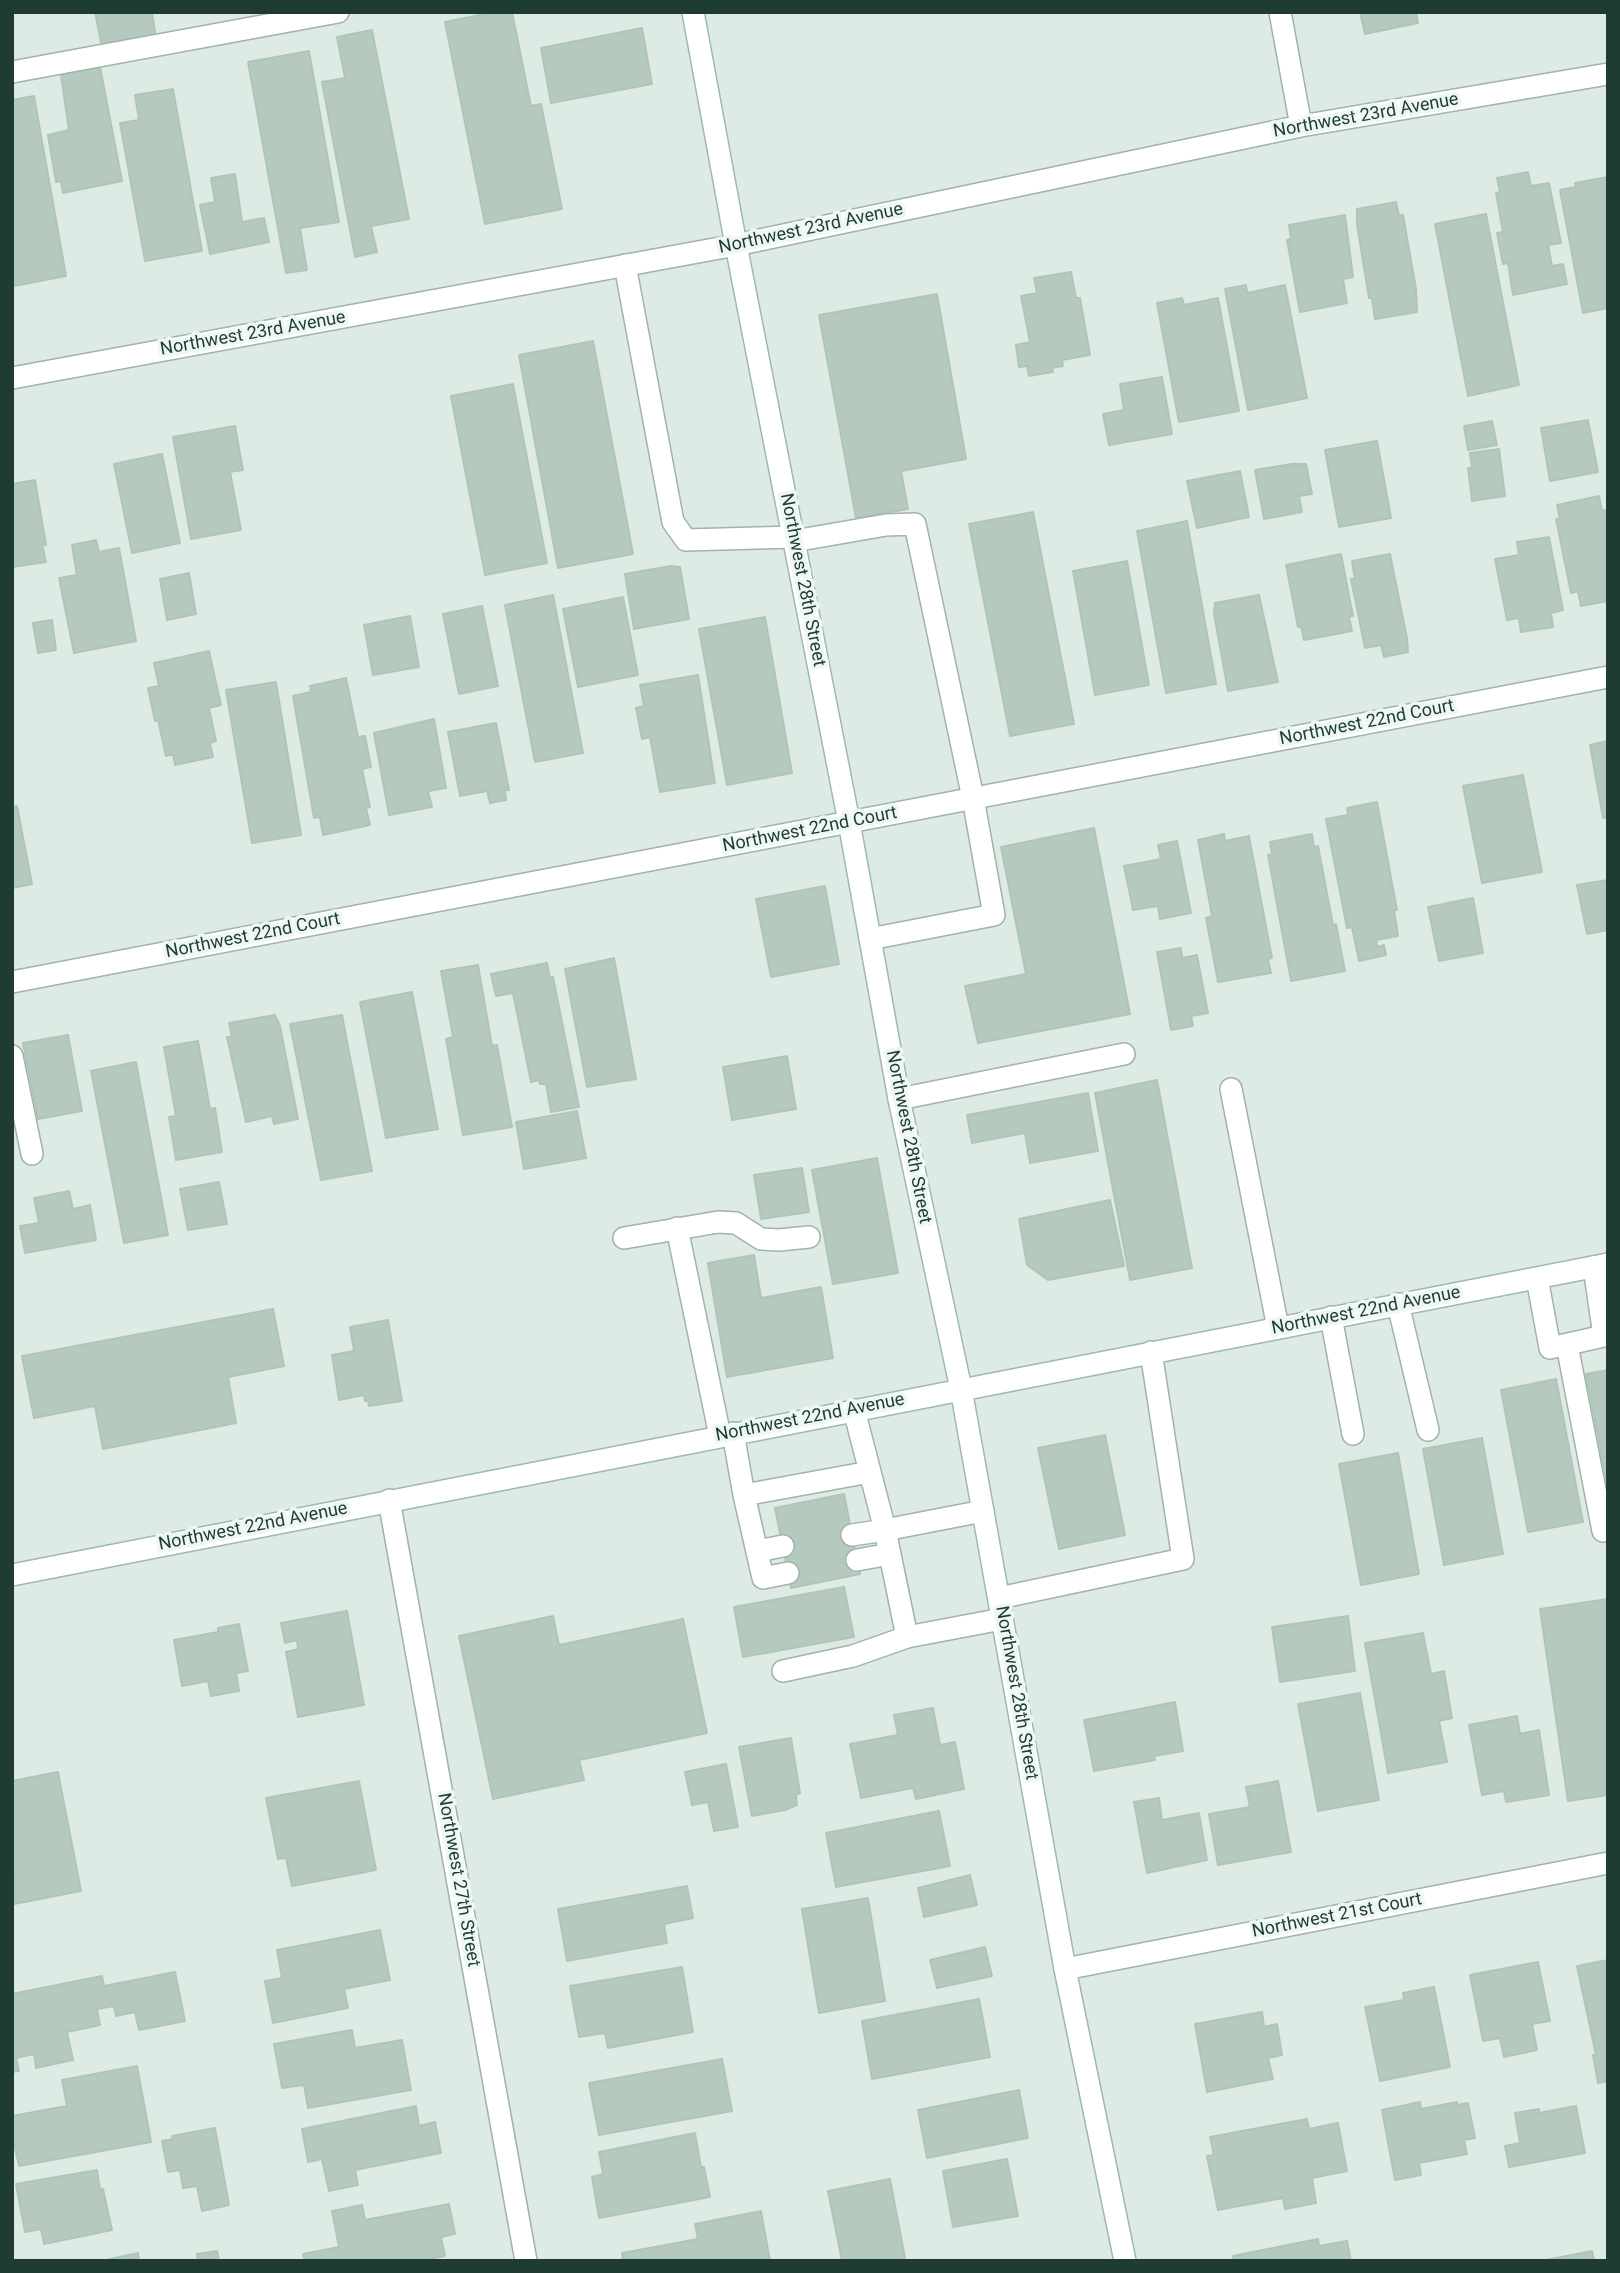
<!DOCTYPE html>
<style>
body{margin:0}
#map{position:relative;width:1620px;height:2273px;overflow:hidden;background:#deebe4;font-family:Roboto,sans-serif}
canvas{display:block}
.frame{position:absolute;inset:0;border:14px solid #1e3c31;pointer-events:none}
</style>
<div id="map">
<canvas width="1620" height="2273"></canvas>
<div class="frame"></div>
</div>
<script>
const g = document.querySelector('canvas').getContext('2d');
g.lineJoin = 'round';
function fillPath(path, color) {
  g.fillStyle = color;
  g.fill(path, 'evenodd');
}
function stroke(path, color, width, dash) {
  g.strokeStyle = color;
  g.lineWidth = width;
  g.lineCap = dash ? 'butt' : 'round';
  g.setLineDash(dash || []);
  g.stroke(path);
}
function drawText(font, color, halo, rows, align = 'center') {
  g.font = font + ' Roboto,sans-serif';
  g.lineWidth = 7;
  g.setLineDash([]);
  g.textBaseline = 'middle';
  g.strokeStyle = halo;
  g.fillStyle = color;
  for (const [text, x, y, turn = 0] of rows) {
    g.save();
    g.translate(x, y);
    g.rotate((+turn || 0) * Math.PI / 180);
    g.textAlign = isNaN(turn) ? turn : align;
    if (halo) g.strokeText(text, 0, 0);
    g.fillText(text, 0, 0);
    g.restore();
  }
}
const building = new Path2D(`
 M95 12H152L156 38 102 47Z
 M495 12H512L531 106 541 104 562 209 485 224 445 22Z
 M1360 12H1416L1418 23 1365 34Z
 M642 28 652 84 551 103 541 48Z
 M372 30 409 219 371 226 377 252 355 257 322 82 345 78 337 37Z
 M309 51 339 222 300 228 307 270 286 273 248 62Z
 M100 67 122 181 63 193 61 181 56 182 48 135 69 130 61 75Z
 M173 89 202 251 145 261 120 123 139 120 135 95Z
 M34 96 66 276 14 286 12 275V100Z
 M1528 172 1531 186 1549 183 1561 243 1548 245 1552 266 1563 264 1567 284 1513 295 1508 263 1503 264 1497 233 1503 232 1496 193 1500 192 1497 178Z
 M235 174 242 222 264 218 269 242 210 254 200 205 215 202 211 178Z
 M1608 177V308L1583 313 1560 190 1576 187 1575 183Z
 M1396 202 1399 216 1403 215 1416 289 1417 312 1375 319 1372 298H1369L1357 224V209Z
 M1486 214 1519 385 1468 396 1435 224Z
 M1345 215 1353 277 1343 279 1347 303 1300 312 1287 240 1291 239 1289 225Z
 M1071 272 1076 298H1080L1090 355 1062 360 1063 366 1052 368 1053 372 1029 376 1027 366 1019 367 1016 345 1030 342 1021 296 1037 293 1034 278Z
 M1246 285 1247 293 1285 285 1307 398 1248 410 1225 289Z
 M937 294 966 459 901 471 908 509 856 518 819 315Z
 M1182 298 1184 305 1218 298 1239 411 1179 422 1157 303Z
 M593 341 633 554 558 568 519 355Z
 M1162 377 1172 434 1109 445 1103 414 1124 410 1120 384Z
 M513 384 547 563 485 575 451 396Z
 M1588 420 1598 472 1550 481 1541 428Z
 M1492 421 1497 445 1468 450 1464 426Z
 M235 426 243 470 230 472 241 530 191 539 173 437Z
 M1377 441 1391 518 1339 527 1325 450Z
 M1499 449 1505 496 1472 501 1468 468H1472L1470 453Z
 M162 454 180 543 132 553 114 464Z
 M1292 464H1306L1312 494 1299 496 1302 512 1264 519 1255 470Z
 M1240 471 1249 517 1197 528 1187 481Z
 M35 480 46 545H42L46 562 12 567V484Z
 M1599 496 1602 511 1607 510 1608 512V601L1581 606 1578 591 1571 593 1556 519H1560L1557 505Z
 M1033 512 1074 724 1010 736 969 524Z
 M1187 521 1216 684 1166 693 1137 531Z
 M1549 537 1563 610 1551 613 1553 627 1521 632 1519 618 1507 620 1495 559 1519 555 1517 542Z
 M96 540 99 552 119 548 136 641 74 653 59 578 77 575 72 545Z
 M1341 554 1353 616 1349 617 1352 631 1304 640 1301 626 1298 627 1286 565Z
 M1390 554 1407 638 1408 652 1384 657 1381 645 1365 648 1351 579H1355L1352 561Z
 M1127 561 1149 685 1095 695 1073 571Z
 M671 566 680 567 689 619 634 629 625 574Z
 M189 573 196 614 167 620 160 579Z
 M553 595 583 753 535 762 505 605Z
 M1259 595 1278 682 1228 691 1214 614 1215 603Z
 M623 597 638 675 578 687 563 609Z
 M482 606 498 686 459 694 443 614Z
 M410 616 419 667 373 675 364 625Z
 M765 617 792 773 727 785 699 629Z
 M52 620 56 650 38 653 33 623Z
 M209 651 221 705 209 708 216 741 210 743 213 757 175 765 173 754 166 756 158 720 155 721 148 688 159 686 154 663Z
 M698 675 715 783 660 792 650 737 642 739 636 708 644 706 640 685Z
 M346 678 358 737 365 736 371 767 362 769 370 807 366 808 370 825 323 835 320 817 314 818 293 696 311 692 310 686Z
 M276 682 301 835 252 843 226 690Z
 M434 719 446 788 428 791 432 807 389 815 374 733Z
 M496 723 509 790H505L506 800 490 803 487 791 460 796 448 732Z
 M1608 741V817L1603 818 1590 745Z
 M1523 775 1542 872 1482 883 1463 786Z
 M1377 802 1397 910H1394L1398 936 1376 940 1377 947 1384 945 1386 955 1359 961 1352 927 1347 928 1326 819 1348 815 1347 808Z
 M17 806 32 884 12 888V807Z
 M1094 828 1130 1014 978 1043 965 986 1026 974 1001 847Z
 M1224 834 1225 841 1249 836 1272 958 1268 959 1271 973 1218 982 1206 918 1212 916 1198 840Z
 M1312 834 1314 847 1318 846 1333 925 1336 924 1345 971 1291 981 1268 855 1272 854 1270 842Z
 M1177 841 1191 913 1160 919 1158 906 1133 910 1124 866 1161 859 1158 845Z
 M1608 880V930L1587 934 1577 885Z
 M825 886 839 964 771 977 756 899Z
 M1473 898 1483 953 1439 961 1428 907Z
 M1181 948 1182 958 1197 955 1208 1013 1191 1016 1193 1026 1171 1030 1157 952Z
 M614 958 636 1079 587 1087 565 969Z
 M547 963 550 978 553 977 579 1107 551 1112 546 1084H540L539 1080 531 1082 513 993 496 996 491 974Z
 M478 965 492 1046 497 1045 512 1127 463 1135 446 1039 453 1037 441 971Z
 M412 992 438 1129 386 1138 360 1002Z
 M275 1015 280 1026 298 1119 274 1124 272 1116 246 1122 227 1037H232L229 1023Z
 M342 1015 372 1171 321 1180 290 1024Z
 M68 1035 82 1111 38 1119 23 1043Z
 M198 1041 210 1109 215 1108 222 1152 176 1160 169 1117 176 1116 164 1047Z
 M787 1056 796 1109 732 1120 723 1067Z
 M136 1062 168 1235 124 1243 91 1071Z
 M1157 1080 1192 1268 1130 1280 1095 1093Z
 M1088 1093 1098 1151 1030 1163 1025 1133 972 1143 967 1115Z
 M577 1111 586 1158 524 1169 516 1122Z
 M877 1158 898 1273 833 1284 812 1170Z
 M802 1168 809 1212 761 1219 754 1175Z
 M219 1182 227 1224 188 1230 180 1189Z
 M69 1191 73 1209 90 1205 96 1240 25 1253 20 1226 39 1223 34 1198Z
 M1110 1200 1124 1266 1048 1280 1027 1265 1019 1219Z
 M754 1255 761 1298 821 1287 833 1358 727 1377 708 1263Z
 M273 1309 284 1366 228 1377 236 1423 103 1449 95 1406 34 1418 22 1356Z
 M388 1320 402 1401 369 1406 368 1400 365 1401 364 1395 339 1400 332 1355 354 1351 350 1327Z
 M1608 1370V1488L1586 1374Z
 M1556 1379 1583 1522 1528 1532 1501 1390Z
 M1105 1435 1125 1535 1059 1549 1038 1448Z
 M1482 1438 1503 1554 1444 1565 1423 1449Z
 M1398 1453 1419 1574 1361 1585 1339 1464Z
 M844 1494 860 1574 791 1588 775 1508Z
 M844 1587 854 1637 743 1657 734 1607Z
 M1608 1599V1795L1568 1801 1540 1609Z
 M347 1611 364 1705 298 1717 286 1652 298 1649 297 1640 285 1643 281 1623Z
 M553 1616 559 1645 683 1619 707 1733 579 1760 584 1780 493 1799 459 1636Z
 M1348 1616 1355 1671 1280 1682 1272 1627Z
 M239 1624 248 1671 236 1673 239 1691 211 1696 208 1681 182 1686 174 1640 218 1632V1628Z
 M1423 1633 1431 1674 1444 1671 1452 1718 1439 1721 1447 1762 1388 1773 1365 1643Z
 M1360 1693 1379 1800 1318 1811 1298 1704Z
 M1175 1702 1183 1751 1154 1756 1155 1760 1094 1771 1084 1720Z
 M933 1708 940 1745 955 1742 964 1789 916 1799 913 1788 861 1798 850 1744 898 1735 894 1715Z
 M1517 1716 1520 1734 1539 1730 1549 1795 1506 1802 1504 1791 1482 1795 1469 1725Z
 M791 1738 800 1793 796 1795 797 1805 785 1810 752 1816 739 1747Z
 M726 1764 738 1827 714 1831 708 1802 692 1805 685 1772Z
 M58 1772 81 1891 14 1904 12 1781Z
 M359 1781 376 1870 292 1886 286 1858 278 1859 266 1798Z
 M1278 1781 1291 1852 1218 1865 1209 1814 1250 1807 1246 1787Z
 M1159 1798 1162 1820 1199 1813 1207 1860 1147 1873 1134 1802Z
 M939 1811 950 1866 836 1887 826 1833Z
 M970 1875 977 1905 924 1917 918 1888Z
 M687 1886 693 1918 664 1924 667 1943 567 1961 558 1909Z
 M868 1898 885 2001 819 2013 802 1909Z
 M380 1930 390 1980 344 1989 348 2008 273 2023 265 1981 282 1978 277 1950Z
 M985 1947 992 1976 937 1988 930 1960Z
 M1608 1960V2081L1598 2083 1593 2055H1596L1577 1966Z
 M1538 1962 1550 2021 1532 2024 1537 2050 1504 2057 1500 2038 1483 2041 1470 1975Z
 M682 1967 693 2032 608 2048 605 2033 579 2037 570 1986Z
 M175 1972 185 2021 139 2030 135 2012 116 2016 114 2006 97 2009 100 2025 67 2032 73 2060 36 2068 34 2054 16 2058 19 2071 12 2072V1994L102 1976 104 1986Z
 M1434 1987 1450 2067 1380 2081 1365 2007 1404 2000 1403 1993Z
 M979 1999 990 2057 872 2079 862 2021Z
 M1262 2012 1264 2027 1277 2024 1282 2055 1268 2058 1273 2079 1207 2092 1195 2024Z
 M352 2030 355 2048 402 2040 411 2090 308 2108 304 2085 282 2088 274 2044Z
 M722 2059 732 2111 599 2135 589 2083Z
 M137 2066 151 2142 19 2166 12 2134V2116L67 2106 62 2080Z
 M1019 2090 1028 2138 927 2158 918 2110Z
 M1420 2102 1421 2109 1457 2102V2105L1468 2103 1475 2138 1464 2140 1467 2154 1419 2163 1421 2175 1395 2180 1382 2110Z
 M416 2106 419 2126 435 2122 441 2153 355 2170 358 2185 329 2191 322 2159 308 2162 302 2129Z
 M1576 2106 1585 2153 1509 2167 1505 2146 1520 2143 1515 2113 1539 2109V2113Z
 M1307 2119 1309 2129 1338 2123 1347 2171 1312 2178 1316 2203 1285 2209 1283 2198 1218 2210 1207 2156 1214 2155 1210 2137Z
 M215 2128 229 2205 202 2211 197 2186 183 2188 180 2170 168 2172 162 2141 173 2139 172 2136Z
 M695 2133 701 2167H704L710 2197 599 2218 592 2177 603 2174 599 2152Z
 M1007 2159 1018 2216 953 2227 943 2171Z
 M97 2170 100 2190 103 2189 112 2230 44 2244 41 2229 25 2232 16 2184Z
 M890 2179 905 2258 894 2261H842L828 2191Z
 M449 2204 455 2234 441 2237 445 2256 418 2261H305L303 2254 339 2247 332 2211 362 2205 365 2220Z
 M761 2211 770 2261H623L622 2253 698 2239 695 2224Z
 M1318 2239 1319 2246 1347 2241 1351 2261H1234L1233 2256Z
 M217 2251 219 2261H198L197 2254Z
 M1592 2251 1594 2261H1541Z
 M138 2253 139 2261H101Z`);
const lane = new Path2D(`
 M12 72 338 12
 M625 265 673 522 686 540 794 537
 M794 541 886 525 915 524 973 798 994 915 870 939
 M12 1056 32 1154
 M1231 1089 1278 1328
 M899 1099 1124 1054
 M677 1228 720 1436
 M624 1238 718 1222 736 1223 761 1239 779 1240 809 1237
 M1537 1278 1550 1348 1604 1336 1594 1267
 M1398 1304 1428 1430
 M1331 1317 1353 1434
 M1567 1345 1603 1531
 M733 1433 744 1495 870 1472
 M744 1495 763 1578 788 1573
 M983 1511 885 1530 907 1637 1002 1619
 M852 1535 885 1530 854 1410
 M757 1551 783 1546
 M857 1560 890 1554
 M999 1598 1183 1559 1151 1352
 M783 1671 853 1656 907 1637`);
const street = new Path2D(`
 M1280 12 1301 126
 M12 378 736 245 1301 126 1608 74
 M12 982 1608 677
 M389 1500 526 2261
 M1065 1969 1608 1863`);
const secondary = new Path2D(`
 M693 12 736 245 849 822 899 1099 961 1389 1065 1969 1125 2261
 M12 1575 1608 1264`);
const streetNames = [
 ["Northwest 23rd Avenue",1366,116,-10],
 ["Northwest 23rd Avenue",811,229,-12],
 ["Northwest 23rd Avenue",253,334,-10],
 ["Northwest 28th Street",802,580,79],
 ["Northwest 22nd Court",1367,723,-11],
 ["Northwest 22nd Court",810,830,-11],
 ["Northwest 22nd Court",253,936,-11],
 ["Northwest 28th Street",908,1137,79],
 ["Northwest 22nd Avenue",1366,1311,-11],
 ["Northwest 22nd Avenue",810,1418,-11],
 ["Northwest 22nd Avenue",253,1527,-11],
 ["Northwest 28th Street",1016,1693,80],
 ["Northwest 27th Street",458,1880,80],
 ["Northwest 21st Court",1337,1916,-11]
];
fillPath(building, '#b6c9bf');
stroke(building, '#b0c5ba', 2);
stroke(lane, '#a1b3ab', 24);
stroke(street, '#a1b3ab', 24);
stroke(secondary, '#9ebaae', 24);
stroke(lane, '#fff', 21);
stroke(street, '#fff', 21);
stroke(secondary, '#fff', 21);
drawText('18px', '#1e3c31', '#eef7f2', streetNames);
</script>
